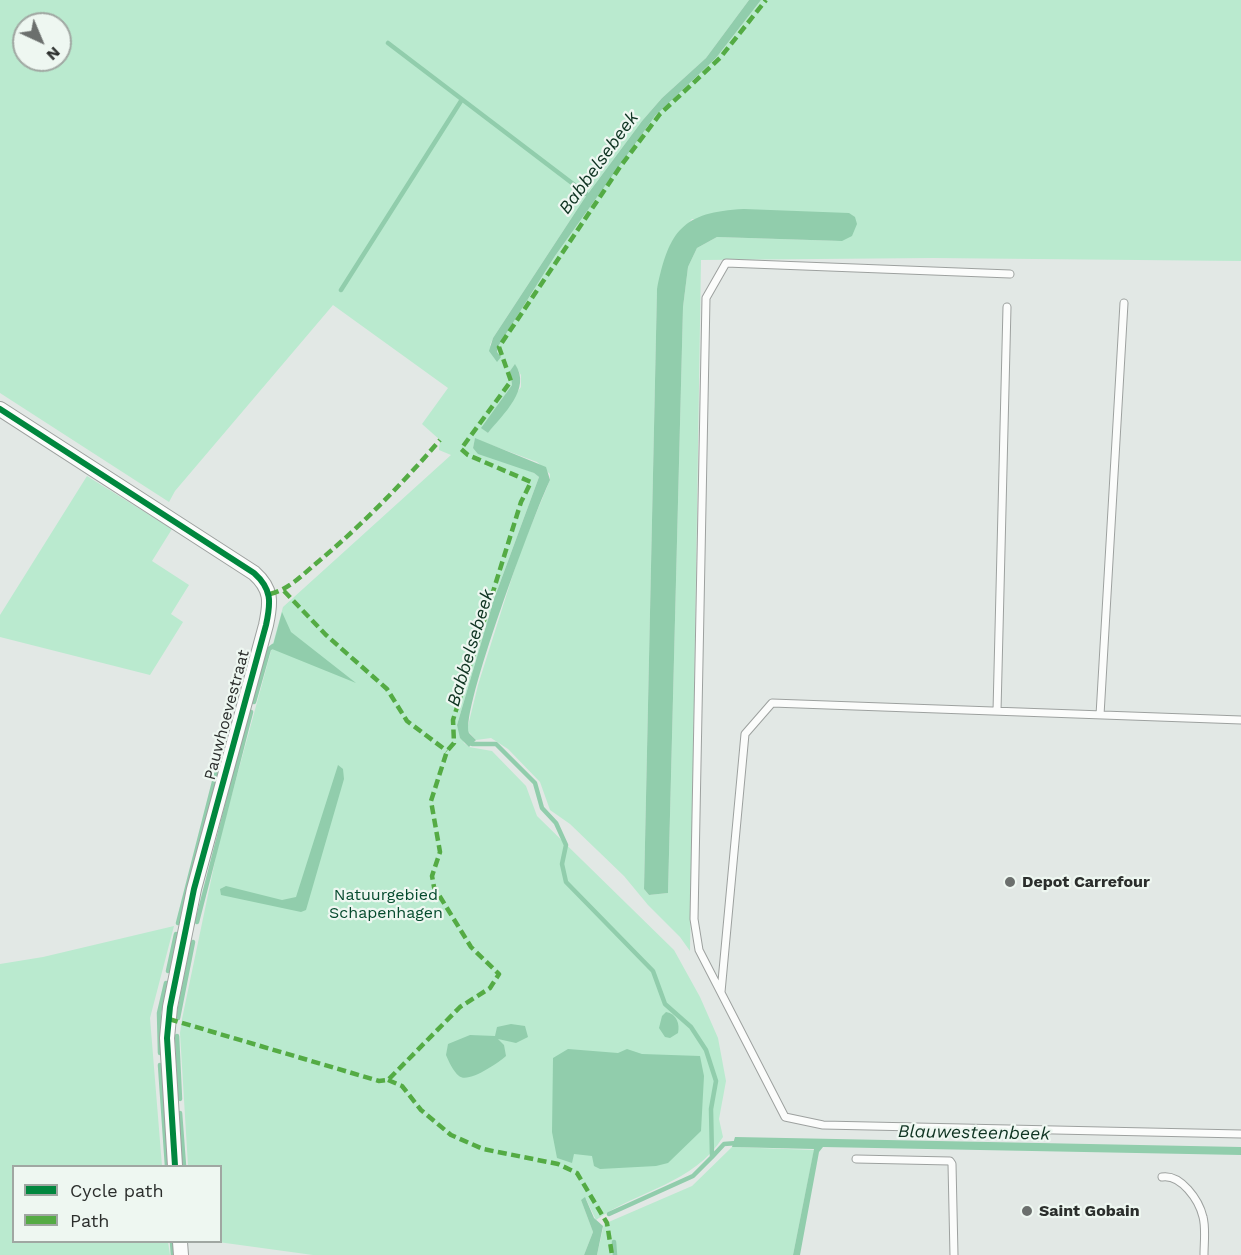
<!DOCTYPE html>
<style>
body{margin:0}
#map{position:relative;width:1241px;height:1255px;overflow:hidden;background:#e2e8e5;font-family:"Work Sans",sans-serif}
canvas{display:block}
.legend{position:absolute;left:12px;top:1165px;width:210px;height:78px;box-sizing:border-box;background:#eef7f1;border:2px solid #a0a7a2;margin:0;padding:8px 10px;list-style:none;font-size:18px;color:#2b2e2c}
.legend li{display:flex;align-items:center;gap:12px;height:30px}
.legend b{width:30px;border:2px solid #a0a7a2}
.north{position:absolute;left:12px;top:12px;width:60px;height:60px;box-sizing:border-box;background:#eef7f1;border:2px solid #a0a7a2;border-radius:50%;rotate:136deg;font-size:16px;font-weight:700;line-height:24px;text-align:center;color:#2b2e2c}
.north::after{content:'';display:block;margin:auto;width:21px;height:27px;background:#6b6f6d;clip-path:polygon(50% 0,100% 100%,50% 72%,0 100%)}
</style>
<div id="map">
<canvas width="1241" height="1255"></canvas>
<ul class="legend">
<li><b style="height:8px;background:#00873e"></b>Cycle path</li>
<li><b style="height:8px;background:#54ab44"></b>Path</li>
</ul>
<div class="north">N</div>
</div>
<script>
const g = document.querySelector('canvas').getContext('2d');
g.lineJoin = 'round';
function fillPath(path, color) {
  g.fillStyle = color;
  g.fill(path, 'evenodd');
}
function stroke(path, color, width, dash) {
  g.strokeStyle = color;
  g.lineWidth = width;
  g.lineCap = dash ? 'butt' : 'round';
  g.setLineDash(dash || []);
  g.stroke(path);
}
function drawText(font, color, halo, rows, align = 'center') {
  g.font = font + ' "Work Sans",sans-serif';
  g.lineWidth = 4.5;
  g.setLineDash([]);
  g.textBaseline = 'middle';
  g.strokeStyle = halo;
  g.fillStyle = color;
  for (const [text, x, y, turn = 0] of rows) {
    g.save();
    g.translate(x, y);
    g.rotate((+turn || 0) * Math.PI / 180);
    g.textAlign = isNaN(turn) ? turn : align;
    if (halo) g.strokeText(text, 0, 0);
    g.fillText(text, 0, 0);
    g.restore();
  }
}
const green = new Path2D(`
 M0 0H749L706 58 662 98 642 121 584 199 493 338 490 345 497 354 499 345 555 256 655 116 716 58 761 0H1241V261L933 258 701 260 690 951 680 937 648 905 624 876 570 824 550 810 540 782 508 749 491 738 476 740 467 730 478 685 520 552 550 480V474L537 462 475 439 473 448 534 473 539 477 494 599 457 725 464 743 469 747 492 751 526 786 537 816 674 950 700 997 718 1038 726 1081 719 1119 723 1137C694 1184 638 1190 596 1220L586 1199 581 1200 593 1232 584 1255H313L218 1242H220V1166H188L180 1033 182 1019 219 842 283 607 451 455 439 450 440 440 422 424 448 388 333 305 175 491 169 502 0 393ZM24 24H60V60H24ZM692 219 842 241 717 237 697 248 688 267 683 307 668 893 649 895 644 889 657 290 671 243ZM515 365 521 375V387L488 433 482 428 512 385 510 371Z
 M87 476 172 529 152 561 189 585 171 614 183 622 150 675 0 637V615Z
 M174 926 150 1018 162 1166H14V1242H168L170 1255H0V964L43 957Z
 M732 1147 814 1150 793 1255H597L604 1224 692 1186Z`);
const water = new Path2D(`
 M749 0H761L716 58 655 116 555 256 499 345 497 352 501 357 497 362 489 351 493 338 584 199 642 121 662 98 706 58Z
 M744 209 849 213 855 217 857 224 852 236 842 241 717 237 697 248 688 267 683 307 668 893 649 895 644 889 657 289C669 231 682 212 744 209Z
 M515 364C532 389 503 414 488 433L481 428 512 385 510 371Z
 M475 438 546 467 550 480C535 511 460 711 469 733L476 740 469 747 460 738 457 725 494 599 539 477 534 473 478 454 473 448Z
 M282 612 291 632 356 683 272 649Z
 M338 765 343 769 344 779 306 910 301 912 221 895 220 889 226 886 282 900 296 897Z
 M666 1012C677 1014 680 1024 678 1033L670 1038 665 1037 659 1028 662 1016Z
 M511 1024 525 1026 528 1037 516 1043 498 1039 504 1045 506 1056C498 1063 468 1084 459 1076 453 1071 449 1062 446 1055L448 1044 470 1035 495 1036 497 1027Z
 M568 1049 618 1053 627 1049 642 1054 700 1056 704 1076 701 1131 668 1163 656 1166 600 1169 594 1166 592 1156 574 1154 572 1163 557 1158 552 1132 553 1058Z
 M735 1137 1241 1147V1155L823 1147 819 1152 800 1255H793L814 1149 732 1147Z
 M585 1197 594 1218 603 1226 597 1255H584L593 1232 581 1200Z`);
const stream = new Path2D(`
 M388 43 589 196
 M341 290 461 101
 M254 702 269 649 273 646
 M468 741 472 744H496L535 783 542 808 556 823 566 845 562 864 566 882 653 971 665 1004 691 1027 706 1050 716 1081 711 1109 712 1157 693 1176 609 1214
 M197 922 251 712
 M178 923 216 774
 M168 971 176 934
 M178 1018 193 942
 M177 1036 180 1099
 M160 1053 159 1013 166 983
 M160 1065 167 1166
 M180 1113 184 1166
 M712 1157 724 1144 737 1143
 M172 1242 173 1255
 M614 1242 615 1255`);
const lane = new Path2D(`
 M1010 274 726 263 706 298 694 919 699 950 785 1117 823 1125 1241 1134
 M997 711 1007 307
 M1100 715 1124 303
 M721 992 745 734 772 703 1241 720
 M856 1159 950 1161 952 1164 954 1255
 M1162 1177C1181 1174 1199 1200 1203 1217 1206 1228 1204 1243 1204 1255`);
const street = new Path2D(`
 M0 409 254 573C272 589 271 602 266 625L194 889 170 1007 167 1038 175 1166
 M180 1242 181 1255`);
const quiet = new Path2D(`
 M284 591 326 635 387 689 407 721 447 751
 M270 594C290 589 303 574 319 561 363 524 402 484 440 440
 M169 1019 379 1081 388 1080 460 1007 490 988 499 974 471 947 434 887 432 876 440 852 431 801 447 751 454 743 453 720 521 502 531 482 468 455 461 449 511 381 499 347 620 167 660 114 720 58 766 0
 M388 1080 402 1086 421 1110 451 1135 483 1149 558 1164 577 1173 607 1223 612 1255`);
const cycleway = new Path2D(`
 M0 409 254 573C272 589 271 602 266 625L194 889 170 1007 167 1038 175 1166`);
const markers = [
 [1010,882,6,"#6b6f6d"],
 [1027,1211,6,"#6b6f6d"]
];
const streetNames = [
 ["Pauwhoevestraat",227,715,-75]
];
const poiNames = [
 ["Depot Carrefour",1022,882],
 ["Saint Gobain",1039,1211]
];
const parkNames = [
 ["Natuurgebied",386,895],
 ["Schapenhagen",386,913]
];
const waterNames = [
 ["Babbelsebeek",599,163,-54],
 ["Babbelsebeek",471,648,-73],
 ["Blauwesteenbeek",974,1133,1]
];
fillPath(green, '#baeacf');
fillPath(water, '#91cdac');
stroke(stream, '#91cdac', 4.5);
stroke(lane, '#9da19f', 9);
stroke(street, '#9da19f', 16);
stroke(lane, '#fbfcfb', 7);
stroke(street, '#fbfcfb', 14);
stroke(quiet, '#54ab44', 4.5, [9, 4.5]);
stroke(cycleway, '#00873e', 6);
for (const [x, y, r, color] of markers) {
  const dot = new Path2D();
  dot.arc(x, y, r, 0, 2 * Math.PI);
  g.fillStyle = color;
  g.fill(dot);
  stroke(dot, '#eef7f1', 2);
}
drawText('16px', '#2b2e2c', '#eef7f1', streetNames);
drawText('bold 16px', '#2b2e2c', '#eef7f1', poiNames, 'left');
drawText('16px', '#064b2e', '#eef7f1', parkNames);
drawText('italic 18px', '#0e3321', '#eef7f1', waterNames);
</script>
